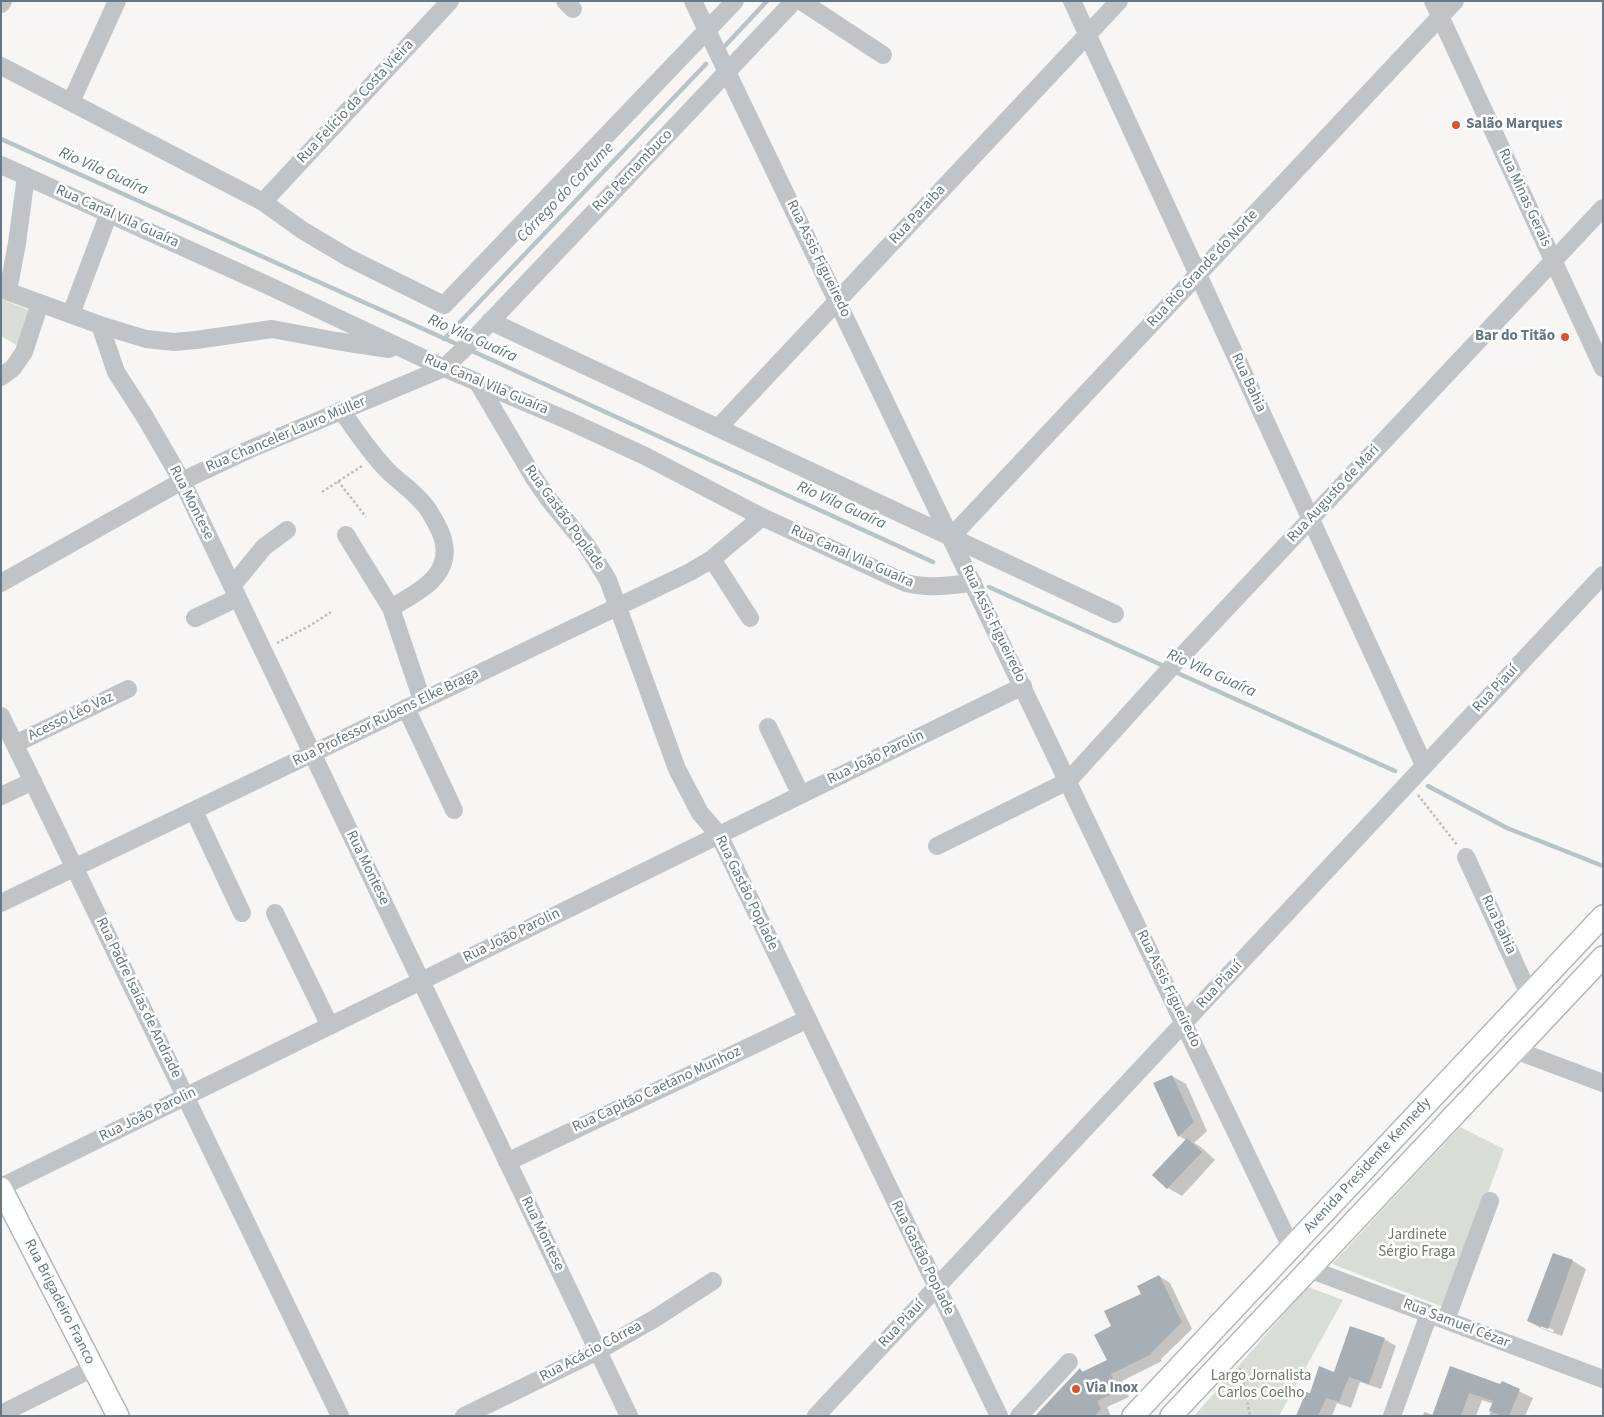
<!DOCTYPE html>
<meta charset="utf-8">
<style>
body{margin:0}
#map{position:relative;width:1604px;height:1417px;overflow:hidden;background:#f7f6f4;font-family:"Source Sans 3",sans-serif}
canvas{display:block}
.frame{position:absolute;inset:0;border:2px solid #677783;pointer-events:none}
</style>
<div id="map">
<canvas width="1604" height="1417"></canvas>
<div class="frame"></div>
</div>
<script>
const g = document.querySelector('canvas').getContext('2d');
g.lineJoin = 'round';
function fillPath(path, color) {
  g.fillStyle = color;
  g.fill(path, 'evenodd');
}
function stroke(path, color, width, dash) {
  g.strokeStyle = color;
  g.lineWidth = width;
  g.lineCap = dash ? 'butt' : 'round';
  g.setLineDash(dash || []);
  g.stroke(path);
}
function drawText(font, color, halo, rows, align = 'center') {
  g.font = font + ' "Source Sans 3",sans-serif';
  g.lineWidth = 5;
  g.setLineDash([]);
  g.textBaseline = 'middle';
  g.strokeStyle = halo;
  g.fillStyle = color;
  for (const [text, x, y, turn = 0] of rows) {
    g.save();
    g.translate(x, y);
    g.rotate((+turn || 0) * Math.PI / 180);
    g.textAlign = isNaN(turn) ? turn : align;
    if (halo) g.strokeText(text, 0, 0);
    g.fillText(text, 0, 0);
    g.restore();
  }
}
const green = new Path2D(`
 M1 299 31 311 18 346 1 336Z
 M1460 1127 1504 1149 1446 1308 1332 1264Z
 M1308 1287 1343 1300 1279 1416H1194Z`);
const shadow = new Path2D(`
 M1172 1076 1186 1084 1207 1131 1194 1143 1201 1147 1215 1160 1182 1196 1168 1188 1186 1140 1179 1136 1155 1084Z
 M1553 1254 1573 1261 1586 1269 1562 1336 1542 1329 1528 1321ZM1541 1325 1554 1330 1553 1332 1541 1328Z
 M1159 1276 1170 1283 1192 1329 1161 1359 1162 1361 1122 1381 1129 1397 1107 1407 1111 1416H1037L1080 1370 1084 1372 1109 1361 1113 1327Z
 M1384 1339 1396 1346 1381 1389 1360 1382 1351 1408 1337 1403 1332 1416H1297L1311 1395 1335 1373Z
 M1451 1368 1501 1385 1502 1383 1533 1398 1525 1416H1489L1494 1404 1482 1400 1476 1416H1423L1424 1412 1434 1415Z`);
const stream = new Path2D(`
 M724 47 767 1
 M1 139 461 346
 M444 339 706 64
 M470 350 933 562
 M989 587 1166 667
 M1173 671 1395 771
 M1428 786 1507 828 1603 866`);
const building = new Path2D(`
 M1172 1075 1194 1122 1178 1137 1153 1083Z
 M1187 1138 1202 1152 1167 1189 1152 1175Z
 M1553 1253 1573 1260 1548 1329 1527 1321Z
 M1159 1275 1182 1322 1151 1353 1152 1354 1111 1374 1119 1391 1097 1401 1101 1409 1094 1416H1035L1080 1368 1082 1372 1107 1360 1094 1335 1111 1326 1104 1311 1141 1294 1137 1286Z
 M1350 1326 1385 1338 1369 1384 1349 1377 1339 1402 1326 1398 1318 1416H1296L1306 1392 1310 1393 1319 1366 1334 1372Z
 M1450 1366 1500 1384 1502 1381 1520 1389 1509 1416H1502L1489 1411 1493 1401 1469 1393 1461 1416H1432Z`);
const path = new Path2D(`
 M338 481 366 517
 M322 492 362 466
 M277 643 311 625 331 612
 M1418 795 1458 846
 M1240 1368 1243 1378 1250 1416`);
const minor = new Path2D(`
 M565 1 573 9
 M693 1 1291 1247
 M801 1 883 55
 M1072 1 1424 765
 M1433 1 1603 368
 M1 4 3 1
 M1 66 263 202 302 230 349 258 444 305 735 1
 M71 102 117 1
 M1 165 267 285 444 368 567 420 645 456 762 517 906 583C929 589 950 585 973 583
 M263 202 450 1
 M1 289 100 325 146 339 174 342 196 340 272 329 336 341 389 349
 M8 291 17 243 26 176
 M71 314 109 213
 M490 321 1115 614
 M100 325 116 372 145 417 182 481 629 1416
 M1 377 13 368 24 352 40 303
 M478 383 534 478 550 501 587 546 608 580 677 769 700 813 719 835 999 1416
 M341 410C356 431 370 453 388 471 399 482 412 490 422 502 430 510 435 521 440 531 458 573 421 590 391 608
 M718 428 1119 1
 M346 535 391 608 422 700
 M951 537 1455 1
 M712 559 750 618
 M1 583 182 481 248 450 444 368 472 341 794 1
 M232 586 264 547 287 530
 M195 618 237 598
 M406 708 454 810
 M1 716 340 1416
 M768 727 801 795
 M15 744 128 689
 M1 796 33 781
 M194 811 242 913
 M937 846 1068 781 1178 660 1603 208
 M1466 857 1529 994
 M1 903 690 572 712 559 762 517
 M275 913 330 1026
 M1515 1050 1603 1083
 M507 1162 808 1019
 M1 1187 1023 686
 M1309 1269 1603 1379
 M1446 1320 1490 1201
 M1 1414 93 1368
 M464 1416 598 1351 654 1319 713 1281
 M816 1416 1603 575
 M1019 1416 1069 1362
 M1392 1416 1429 1314`);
const major = new Path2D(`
 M1 1188 118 1416
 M1133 1416 1603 916
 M1171 1416 1603 957`);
const markers = [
 [1456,125,5,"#d85432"],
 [1565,337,5,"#d85432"],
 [1076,1389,5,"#d85432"]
];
const streetNames = [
 ["Rua Felício da Costa Vieira",356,102,-47],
 ["Rua Pernambuco",633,171,-46],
 ["Rua Minas Gerais",1524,198,65],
 ["Rua Paraíba",918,215,-47],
 ["Rua Canal Vila Guaíra",117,217,24],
 ["Rua Assis Figueiredo",818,259,64],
 ["Rua Rio Grande do Norte",1203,269,-47],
 ["Rua Bahia",1248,383,65],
 ["Rua Canal Vila Guaíra",486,385,23],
 ["Rua Chanceler Lauro Müller",286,435,-23],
 ["Rua Augusto de Mari",1334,494,-47],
 ["Rua Montese",191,503,63],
 ["Rua Gastão Poplade",564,518,54],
 ["Rua Canal Vila Guaíra",852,557,24],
 ["Rua Assis Figueiredo",993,624,64],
 ["Rua Piauí",1496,689,-47],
 ["Acesso Léo Vaz",71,717,-26],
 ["Rua Professor Rubens Elke Braga",386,718,-26],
 ["Rua João Parolin",876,758,-26],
 ["Rua Montese",367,868,64],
 ["Rua Gastão Poplade",746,893,64],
 ["Rua Bahia",1498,925,65],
 ["Rua João Parolin",512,936,-26],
 ["Rua Piauí",1220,985,-47],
 ["Rua Assis Figueiredo",1168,989,64],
 ["Rua Padre Isaías de Andrade",138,998,64],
 ["Rua Capitão Caetano Munhoz",657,1090,-25],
 ["Rua João Parolin",148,1115,-26],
 ["Avenida Presidente Kennedy",1368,1166,-47],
 ["Rua Montese",542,1234,64],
 ["Rua Gastão Poplade",922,1258,64],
 ["Rua Brigadeiro Franco",59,1302,63],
 ["Rua Piauí",902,1324,-47],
 ["Rua Samuel Cézar",1456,1324,21],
 ["Rua Acácio Côrrea",591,1352,-28]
];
const poiNames = [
 ["Salão Marques",1466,125],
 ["Bar do Titão",1555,337,"right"],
 ["Via Inox",1086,1389]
];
const parkNames = [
 ["Jardinete",1417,1236],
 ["Sérgio Fraga",1417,1253],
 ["Largo Jornalista",1261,1377],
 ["Carlos Coelho",1261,1394]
];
const waterNames = [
 ["Rio Vila Guaíra",103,172,24],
 ["Córrego do Cortume",566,193,-46],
 ["Rio Vila Guaíra",472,339,24],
 ["Rio Vila Guaíra",841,506,24],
 ["Rio Vila Guaíra",1211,674,24]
];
fillPath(green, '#d8ddd5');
fillPath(shadow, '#0003');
stroke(stream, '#b9c4c8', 4.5);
fillPath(building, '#a7afb4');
stroke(major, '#b3b8bb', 24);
stroke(path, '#babdbf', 2.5, [2.5, 2.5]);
stroke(minor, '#c0c4c7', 18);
stroke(major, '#fff', 21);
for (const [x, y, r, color] of markers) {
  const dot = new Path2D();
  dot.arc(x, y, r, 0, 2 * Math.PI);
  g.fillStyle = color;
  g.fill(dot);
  stroke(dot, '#fff', 2);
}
drawText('15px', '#677783', '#fff', streetNames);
drawText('bold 15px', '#677783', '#fff', poiNames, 'left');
drawText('15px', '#6a7a66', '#fff', parkNames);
drawText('italic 16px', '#63787f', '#fff', waterNames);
</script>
